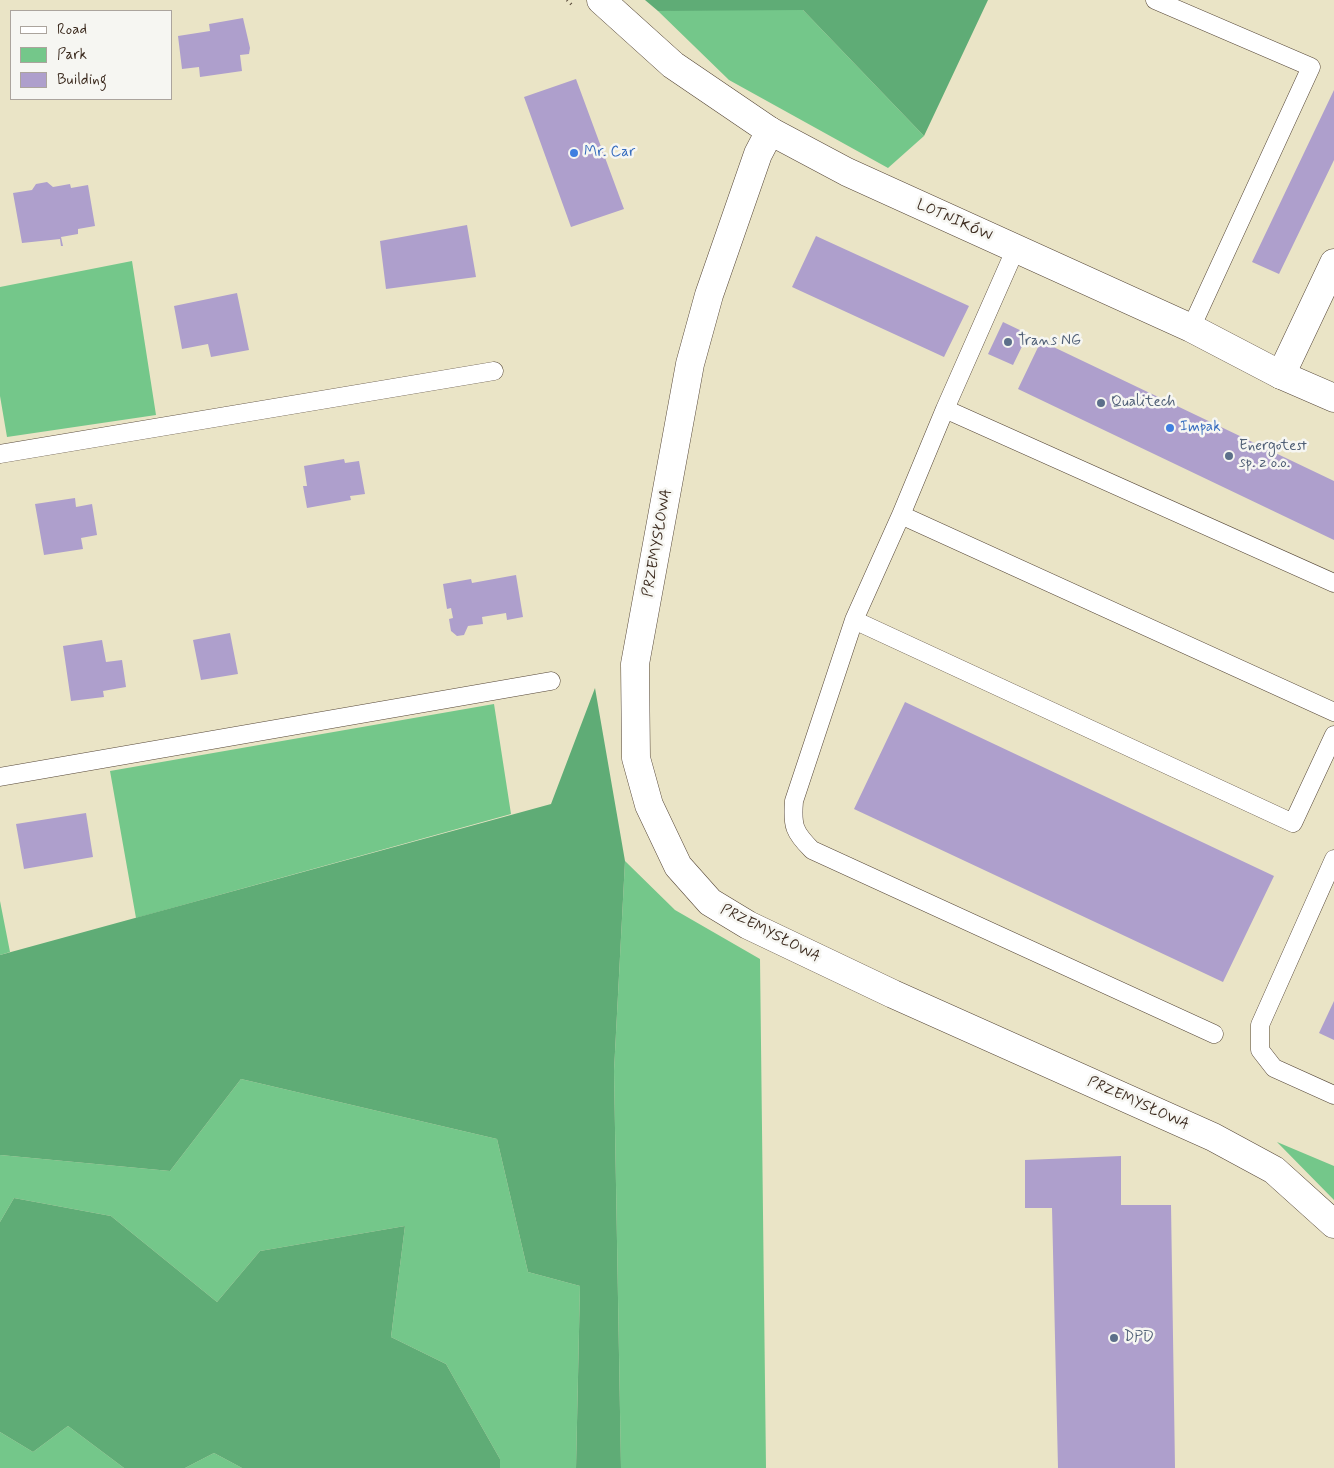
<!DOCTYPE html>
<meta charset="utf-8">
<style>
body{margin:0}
#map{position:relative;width:1334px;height:1468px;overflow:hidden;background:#eae4c6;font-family:Mynerve,sans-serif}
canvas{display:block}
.legend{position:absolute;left:10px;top:10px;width:162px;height:90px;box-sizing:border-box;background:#f6f6f2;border:1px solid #aba49d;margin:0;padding:6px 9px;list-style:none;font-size:15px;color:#3b2a1e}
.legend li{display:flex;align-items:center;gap:10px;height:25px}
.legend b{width:25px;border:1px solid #aba49d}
</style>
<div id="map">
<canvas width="1334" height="1468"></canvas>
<ul class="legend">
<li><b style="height:6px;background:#fff"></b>Road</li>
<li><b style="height:14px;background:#74c78a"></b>Park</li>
<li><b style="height:14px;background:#ae9fcc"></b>Building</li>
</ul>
</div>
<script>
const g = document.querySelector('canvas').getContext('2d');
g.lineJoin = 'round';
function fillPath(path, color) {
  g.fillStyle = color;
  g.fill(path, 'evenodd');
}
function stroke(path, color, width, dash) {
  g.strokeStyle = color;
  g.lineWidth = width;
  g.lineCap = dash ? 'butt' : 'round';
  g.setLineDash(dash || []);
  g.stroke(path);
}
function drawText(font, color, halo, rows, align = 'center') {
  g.font = font + ' Mynerve,sans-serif';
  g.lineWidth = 5;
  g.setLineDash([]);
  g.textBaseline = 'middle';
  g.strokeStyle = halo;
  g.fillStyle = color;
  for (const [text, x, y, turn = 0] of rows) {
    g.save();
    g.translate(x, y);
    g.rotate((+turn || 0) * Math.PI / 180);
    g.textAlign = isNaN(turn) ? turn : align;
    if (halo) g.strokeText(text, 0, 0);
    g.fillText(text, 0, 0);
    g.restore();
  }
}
const green = new Path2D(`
 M692 9 803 10 924 136 888 168 729 80 658 11Z
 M132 261 156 415 7 437 0 396V287Z
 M494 704 511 814 136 918 110 771Z
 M625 861 675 910 760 959 766 1468H621L614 1071Z
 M0 901 10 952 0 955Z
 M241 1079 497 1139 528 1272 580 1286 576 1468H500V1459L446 1364 391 1337 405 1226 260 1251 217 1302 111 1216 14 1198 0 1222V1155L170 1171Z
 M1277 1142 1334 1166V1200Z
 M68 1426 124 1468H0V1432L33 1452Z
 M214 1453 242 1468H185Z`);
const forest = new Path2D(`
 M645 0H988L924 136 803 10 658 11Z
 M595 688 625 861 614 1071 621 1468H576L580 1286 528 1272 497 1139 241 1079 170 1171 0 1155V955L551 804Z
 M14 1198 111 1216 217 1302 260 1251 405 1226 391 1337 446 1364 500 1459V1468H242L214 1453 185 1468H124L68 1426 33 1452 0 1432V1222Z`);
const building = new Path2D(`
 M243 18 250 48 249 54 240 55 242 71 200 77 199 67 182 69 178 36 210 31 209 24Z
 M576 79 624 209 571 227 524 97Z
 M1334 90V160L1279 274 1252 262Z
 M47 182 53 187 70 184 71 188 88 185 95 226 78 229V234L61 237 63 246H61L60 239 22 243 13 193 32 190 36 184Z
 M467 225 476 277 386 289 380 241Z
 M816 236 969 306 944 357 792 287Z
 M237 293 249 350 211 357 208 344 182 349 174 306Z
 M1003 322 1028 334 1013 365 988 354Z
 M1041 341 1334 481V540L1018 389Z
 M344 459 345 463 359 461 365 494 350 496 351 500 307 508 303 486H307L304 466Z
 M75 498 76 507 92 504 97 535 81 538 83 549 44 555 35 504Z
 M516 575 523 617 507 620 506 613 482 617 483 624 468 626 464 635 457 636 451 631 449 619 453 618 451 608 447 609 443 584 471 579 472 583Z
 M230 633 238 674 201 680 193 640Z
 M102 640 106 662 122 660 126 687 103 691 104 697 71 701 63 646Z
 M905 702 1274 876 1223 982 854 809Z
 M86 813 93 857 24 869 16 824Z
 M1334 1001V1040L1319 1033Z
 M1121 1156V1205H1171L1175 1468H1058L1052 1208H1025V1160Z`);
const path = new Path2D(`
 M567 0 572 5`);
const service = new Path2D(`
 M1155 0 1311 67 1191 328
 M1016 248 945 409 1334 583
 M0 454 494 371
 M901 515 945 409
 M854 620 794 801C792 826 794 832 812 850L1214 1034
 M1334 712 901 515 854 620 1293 823 1334 735
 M0 777 551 681
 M1334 859 1260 1025V1050L1274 1068 1334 1095`);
const minor = new Path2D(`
 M770 131 758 154 709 295 690 364 635 664 636 758 649 805 678 866 710 902 748 925 893 994 1213 1137 1274 1170 1334 1224
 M1281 375 1334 263`);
const tertiary = new Path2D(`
 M601 0 673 65 770 131 847 172 1191 328 1281 375 1334 398`);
const markers = [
 [574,153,5,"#3f7fe0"],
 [1008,342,5,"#5c6f8a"],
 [1101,403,5,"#5c6f8a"],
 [1170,428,5,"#3f7fe0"],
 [1229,456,5,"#5c6f8a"],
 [1114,1338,5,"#5c6f8a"]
];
const shopNames = [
 ["Mr. Car",584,153],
 ["Impak",1180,428]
];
const streetNames = [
 ["LOTNIKÓW",954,221,24],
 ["PRZEMYSŁOWA",658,543,-80],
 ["PRZEMYSŁOWA",770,934,27],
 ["PRZEMYSŁOWA",1138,1104,24]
];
const serviceNames = [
 ["Trans NG",1018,342],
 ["Qualitech",1111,403],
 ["Energotest",1239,447],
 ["sp. z o.o.",1239,464],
 ["DPD",1124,1338]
];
fillPath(green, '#74c78a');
fillPath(forest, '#5fac76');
fillPath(building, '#ae9fcc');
stroke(service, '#554637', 19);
stroke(minor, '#554637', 29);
stroke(tertiary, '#554637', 29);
stroke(path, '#554637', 3, [1, 4]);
stroke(service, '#fff', 18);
stroke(minor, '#fff', 28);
stroke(tertiary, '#fff', 28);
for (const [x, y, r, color] of markers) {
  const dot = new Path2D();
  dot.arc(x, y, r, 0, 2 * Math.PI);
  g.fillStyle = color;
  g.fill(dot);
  stroke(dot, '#f6f6f2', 2);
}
drawText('15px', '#366cbe', '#f6f6f2', shopNames, 'left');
drawText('15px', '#3b2a1e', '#f6f6f2', streetNames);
drawText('15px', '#4e5e75', '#f6f6f2', serviceNames, 'left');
</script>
